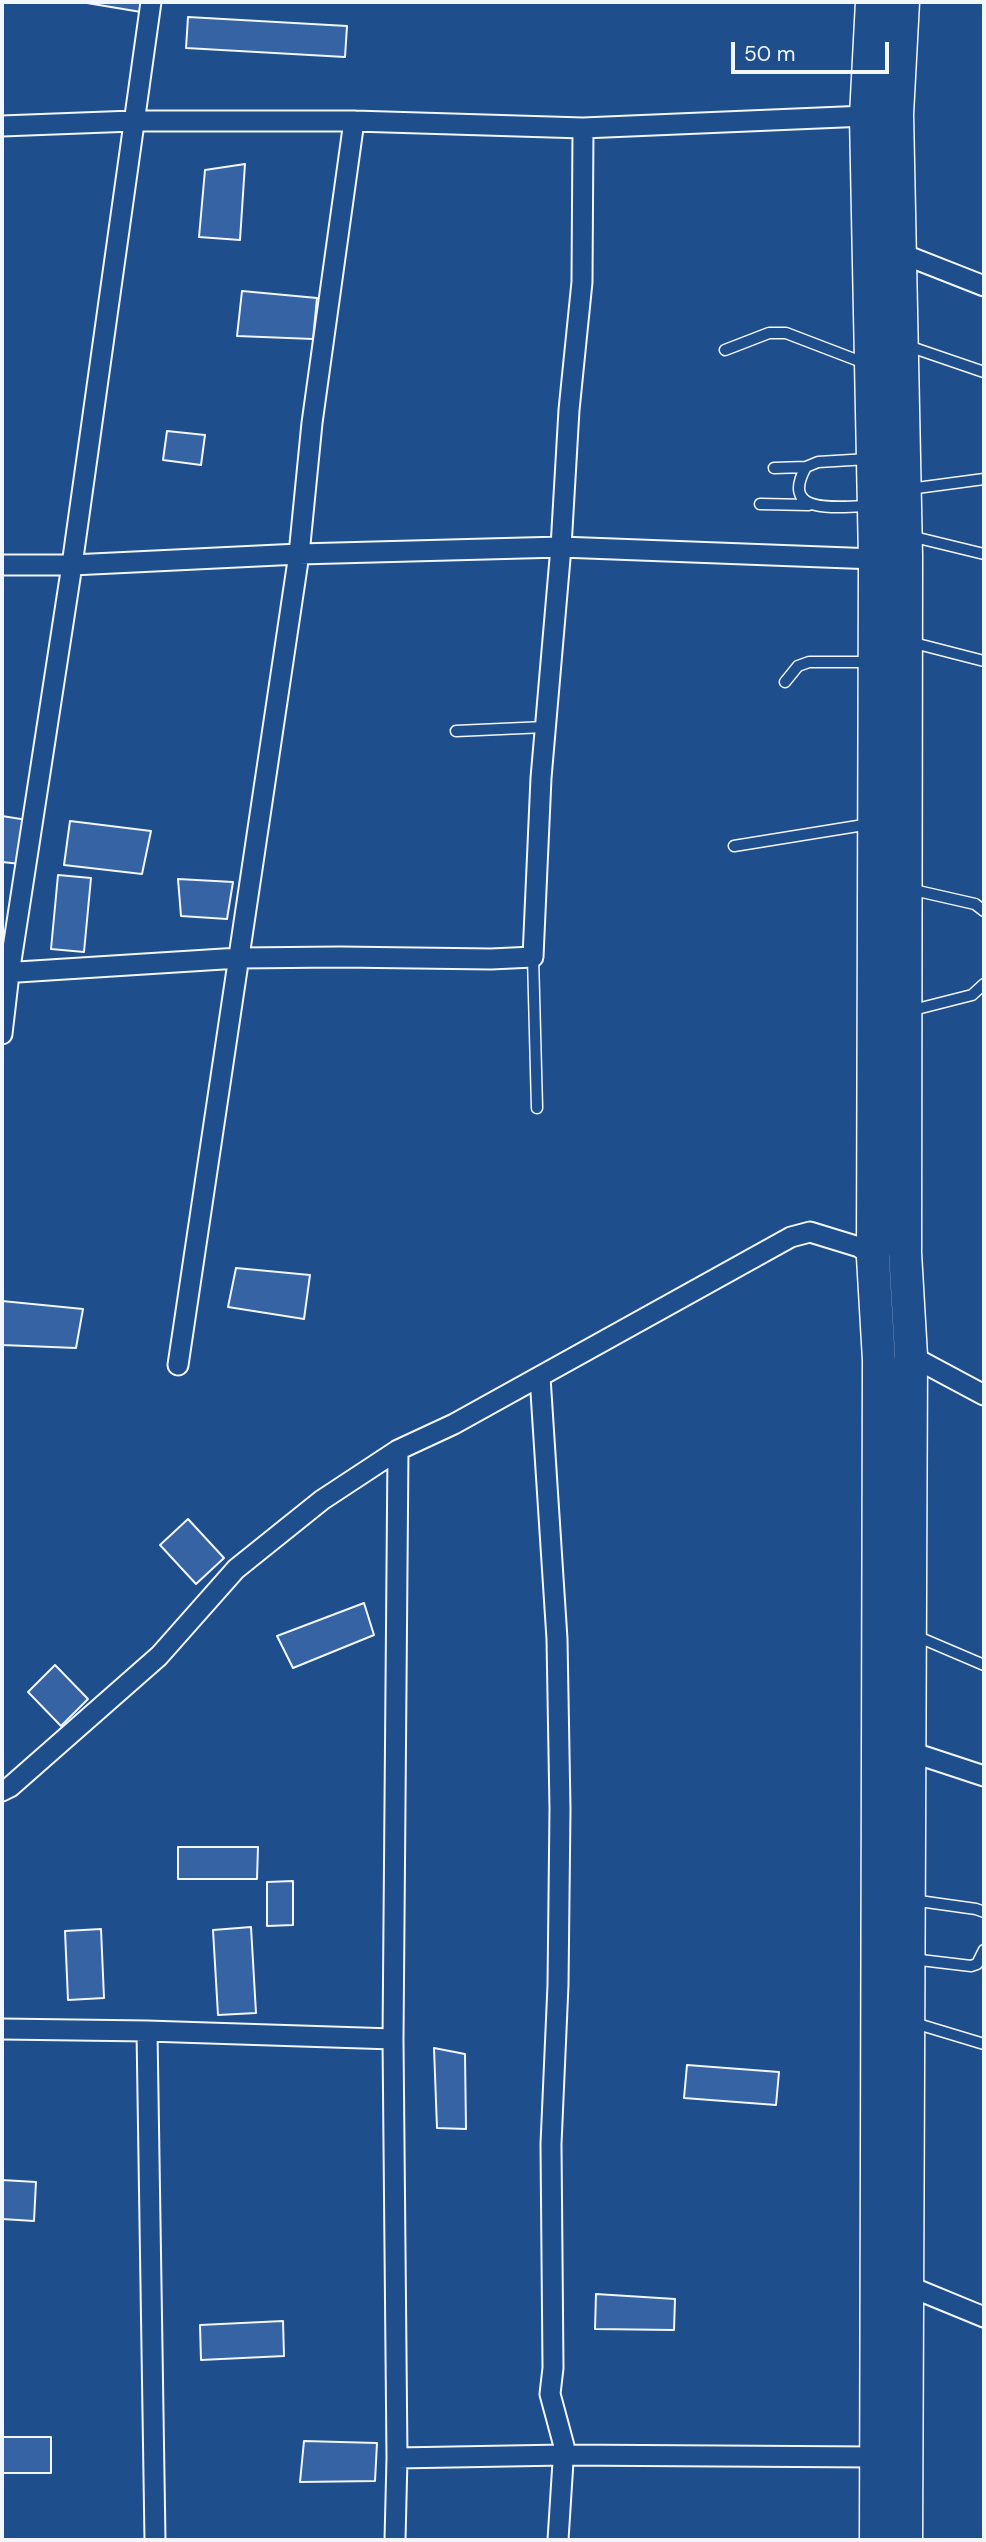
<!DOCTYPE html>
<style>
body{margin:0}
#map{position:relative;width:986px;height:2542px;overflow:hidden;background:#1f4e8c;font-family:"DM Sans",sans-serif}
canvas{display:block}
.frame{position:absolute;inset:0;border:4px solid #f2f6ff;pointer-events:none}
.scale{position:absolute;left:731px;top:42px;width:158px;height:32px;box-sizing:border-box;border:4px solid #f2f6ff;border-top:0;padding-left:9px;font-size:21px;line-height:24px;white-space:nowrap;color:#f2f6ff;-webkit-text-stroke:5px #1f4e8c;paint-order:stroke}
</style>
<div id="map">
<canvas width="986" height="2542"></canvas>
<div class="frame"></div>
<div class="scale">50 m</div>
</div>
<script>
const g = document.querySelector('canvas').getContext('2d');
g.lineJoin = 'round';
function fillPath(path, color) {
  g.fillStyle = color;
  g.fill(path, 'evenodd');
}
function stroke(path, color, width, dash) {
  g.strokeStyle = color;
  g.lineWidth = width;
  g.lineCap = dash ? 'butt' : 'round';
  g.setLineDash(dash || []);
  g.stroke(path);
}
const building = new Path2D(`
 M81 2H141V12Z
 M188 17 347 26 345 57 186 48Z
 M245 164 240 240 199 237 205 170Z
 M242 291 317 298 313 339 237 336Z
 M167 431 205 435 201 465 163 460Z
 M2 816 27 820 21 864 2 862Z
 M70 821 151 831 142 874 64 865Z
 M58 875 91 878 84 952 51 949Z
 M178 879 233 882 227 919 181 916Z
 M236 1268 310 1275 304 1319 228 1307Z
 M2 1301 83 1309 76 1348 2 1345Z
 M188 1519 224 1558 196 1584 160 1545Z
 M364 1603 374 1635 293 1668 277 1636Z
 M55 1665 88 1699 61 1726 28 1692Z
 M178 1847H258L257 1879H178Z
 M293 1881V1925L267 1926V1882Z
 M251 1927 256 2013 218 2015 213 1930Z
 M101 1929 104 1998 68 2000 65 1931Z
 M434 2048 465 2054 466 2129 437 2128Z
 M687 2065 779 2072 776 2105 684 2098Z
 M2 2180 36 2182 34 2221 2 2219Z
 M596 2294 675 2299 674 2330 595 2329Z
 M283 2321 284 2356 201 2360 200 2325Z
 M2 2437H51V2473H2Z
 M304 2441 377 2443 375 2481 300 2482Z`);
const service = new Path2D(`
 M905 345 984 372
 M725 350 769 333H786L867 364
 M868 459 818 462 806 467C778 517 841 506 870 506
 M774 468 806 467
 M909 489 984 479
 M760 504 809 505
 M910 536 984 554
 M910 642 984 661
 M785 682 798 666 809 662H871
 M456 731 545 727
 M734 846 870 824
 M909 889 975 904 984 911
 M533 957 537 1108
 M909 1011 972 995 984 984
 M916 1636 984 1665
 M912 1900 976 1909 984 1912
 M912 1959 971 1966 977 1964 984 1950
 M911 2022 984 2044`);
const minor = new Path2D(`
 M2 126 133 121H354L583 128 866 116
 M900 253 984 286
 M2 565H72L299 554 561 547 875 559
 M2 973 239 958 340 957 491 959 533 957 541 778 561 547 569 410 582 282 583 128
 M2 1034 9 974 72 565 151 2
 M911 1356 984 1395
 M178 1365 299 554 312 423 354 121
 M540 1377 557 1639 560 1809 558 1985 551 2144 553 2368 550 2394 564 2446 558 2540
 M908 1751 984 1776
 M2 1791 10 1787 159 1656 236 1569 322 1500 398 1450 454 1424 791 1237 810 1232 859 1247 873 1257
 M2 2029 147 2031 393 2039
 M147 2031 155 2540
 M906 2285 984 2317
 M397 2458 564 2455 874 2457
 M395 2540 397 2458 393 2039 398 1450`);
const trunk = new Path2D(`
 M872 2 866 116 875 559 873 1257 879 1360 876 2540
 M903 2 897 114 906 556 905 1253 911 1356 906 2540`);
fillPath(building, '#3563a3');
stroke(building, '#f2f6ff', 2);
stroke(service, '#f2f6ff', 13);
stroke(minor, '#f2f6ff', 23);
stroke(trunk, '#f2f6ff', 35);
stroke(service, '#1f4e8c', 10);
stroke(minor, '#1f4e8c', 19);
stroke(trunk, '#1f4e8c', 32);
</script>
